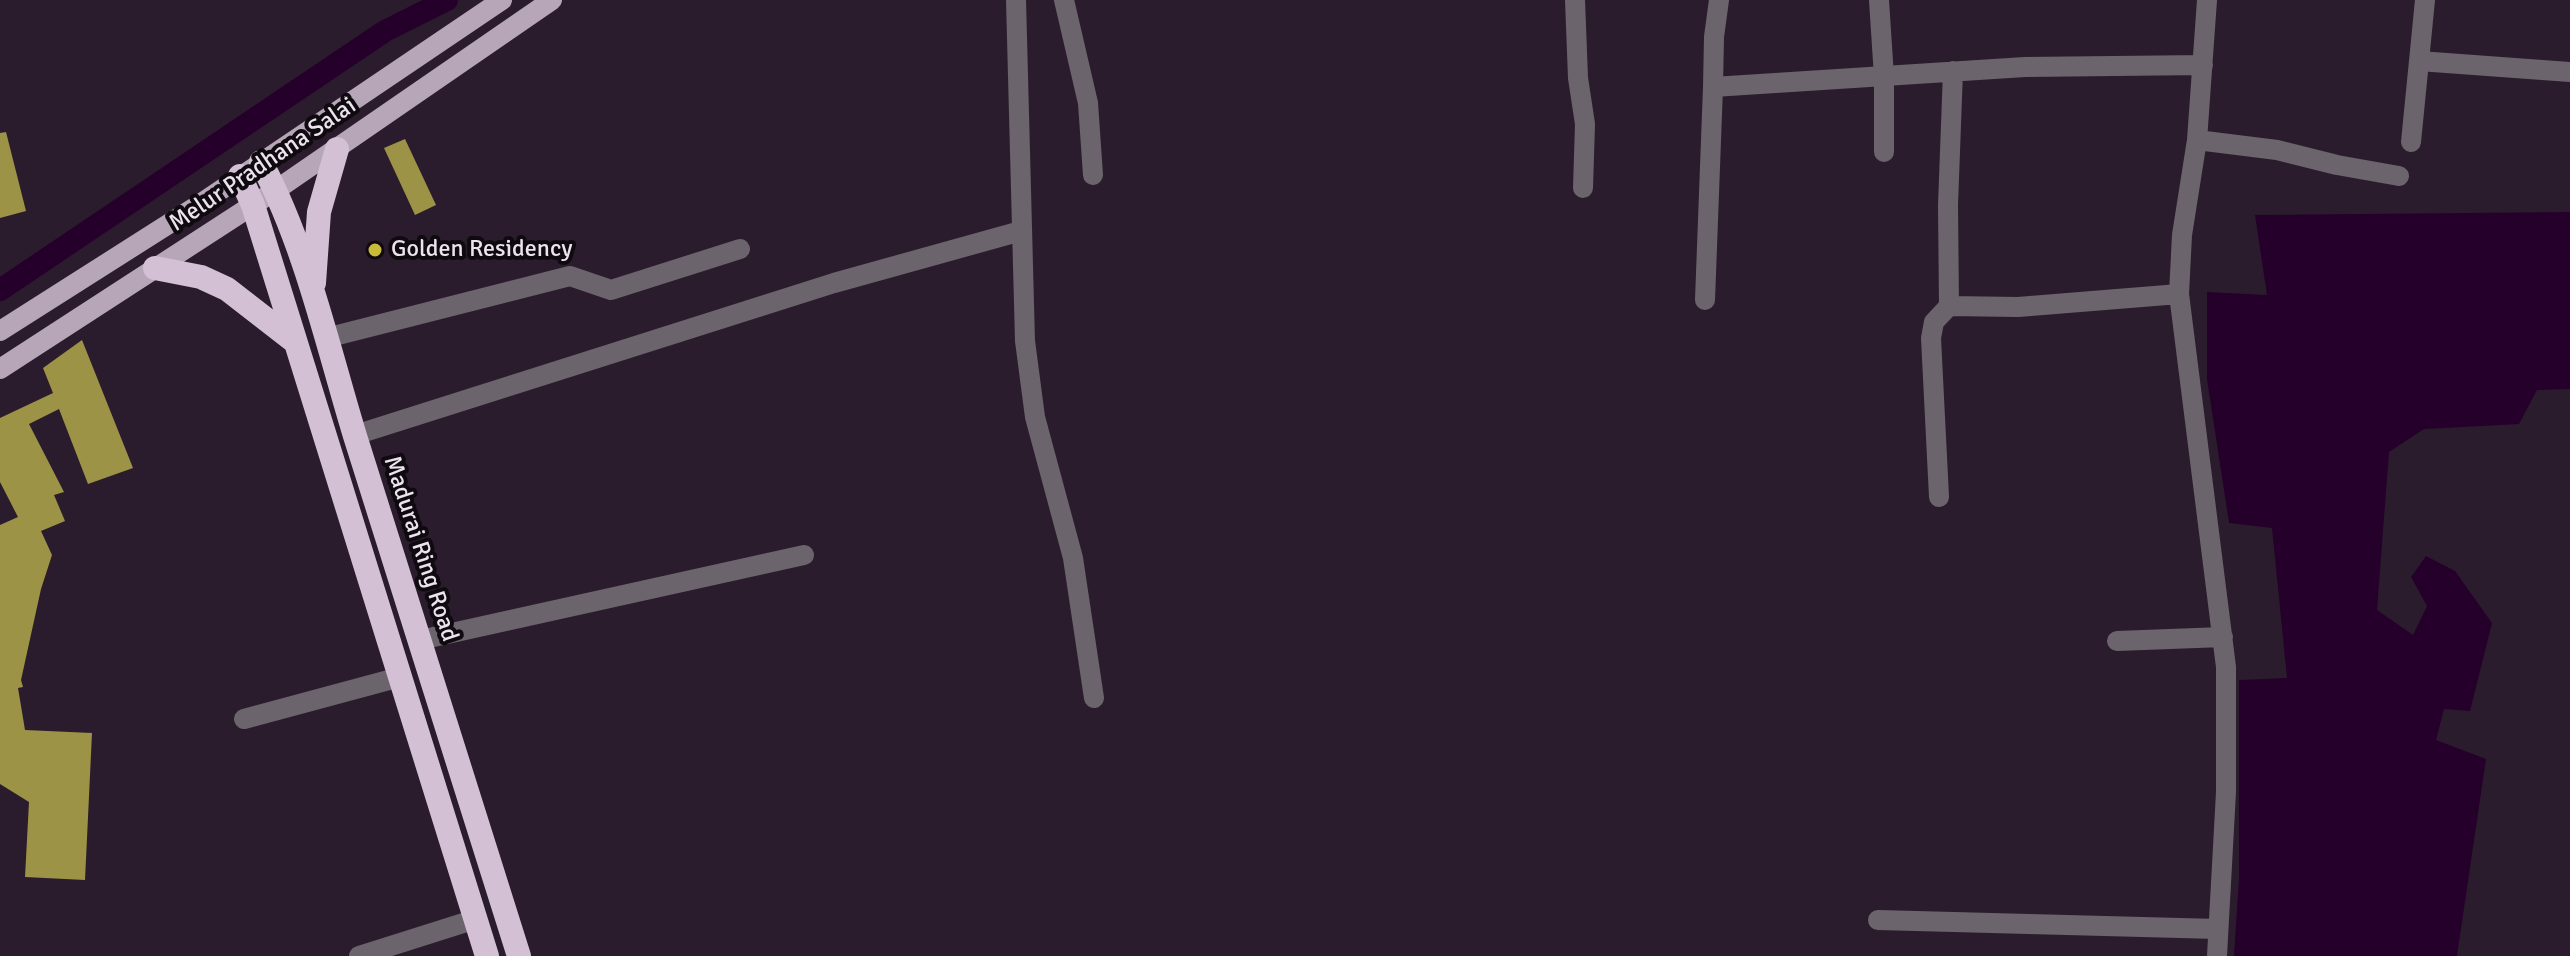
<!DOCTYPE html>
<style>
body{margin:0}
canvas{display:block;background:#2a1c2c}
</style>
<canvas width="2570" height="956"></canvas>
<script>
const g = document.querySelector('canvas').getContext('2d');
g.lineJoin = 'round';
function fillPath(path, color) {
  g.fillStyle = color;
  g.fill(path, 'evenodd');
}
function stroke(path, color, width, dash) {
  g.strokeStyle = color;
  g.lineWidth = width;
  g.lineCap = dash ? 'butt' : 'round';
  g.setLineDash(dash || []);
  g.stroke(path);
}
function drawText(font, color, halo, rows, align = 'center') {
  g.font = font + ' Signika,sans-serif';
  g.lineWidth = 8;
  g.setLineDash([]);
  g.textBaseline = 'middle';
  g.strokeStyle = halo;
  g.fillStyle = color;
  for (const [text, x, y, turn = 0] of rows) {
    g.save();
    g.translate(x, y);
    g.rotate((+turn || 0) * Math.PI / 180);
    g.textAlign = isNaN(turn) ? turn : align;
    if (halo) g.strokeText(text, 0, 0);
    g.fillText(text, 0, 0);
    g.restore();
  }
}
const water = new Path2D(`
 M2570 212V389L2537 390 2519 424 2424 429 2389 452 2377 610 2413 635 2427 606 2411 577 2426 556 2455 571 2492 623 2470 711 2444 709 2436 740 2486 759 2457 956H2234L2239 879V680L2287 678 2272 528 2229 523 2207 379V292L2267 295 2255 215Z`);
const canal = new Path2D(`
 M0 290 385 31 447 0`);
const building = new Path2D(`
 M6 132 26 211 0 218V133Z
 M405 139 436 205 415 215 384 148Z
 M82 340 133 468 88 484 59 409 29 424 64 492 54 495 65 521 41 531 52 555 41 589 21 680 23 687 18 688 25 730 92 733 85 880 25 877 29 802 0 784V525L18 517 0 482V418L53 393 43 368Z`);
const minor = new Path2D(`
 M1016 0 1025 341 1035 417 1073 558 1094 698
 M1064 0 1088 103 1093 175
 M1575 0 1578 78 1585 124 1583 188
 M1879 0 1884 77V152
 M2207 0 2197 140 2182 235 2179 294 2226 667V792L2217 956
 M2425 0 2419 61 2570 72
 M1713 87 1714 37 1719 0
 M2197 140 2277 150 2337 165 2399 176
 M2411 142 2419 61
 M1705 300 1713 87 2025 67 2203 65
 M1949 306 1948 205 1953 71
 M326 338 570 276 611 290 740 249
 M355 435 834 283 1021 231
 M1939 497 1931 338 1934 322 1949 306 2018 307 2179 294
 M420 640 804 555
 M2117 641 2223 637
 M244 719 400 677
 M1878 920 2218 929
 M359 956 476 919`);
const major = new Path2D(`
 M0 331 200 204 502 0
 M0 369 276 190 552 0`);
const highway = new Path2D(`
 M261 162C306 247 327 344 355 436 409 610 465 783 519 956
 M240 176 253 205 487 956
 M155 268 201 277 227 289 294 341
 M314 283 319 212 337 149`);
const markers = [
 [375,250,8,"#caba3a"]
];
const streetNames = [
 ["Melur Pradhana Salai",263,165,-34],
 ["Madurai Ring Road",420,549,72]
];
const poiNames = [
 ["Golden Residency",391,250]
];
fillPath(water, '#25002b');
stroke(canal, '#25002b', 22);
fillPath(building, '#9c9347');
stroke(minor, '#6b646c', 20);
stroke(major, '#b6a6b7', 20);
stroke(highway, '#d3c0d5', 24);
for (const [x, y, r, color] of markers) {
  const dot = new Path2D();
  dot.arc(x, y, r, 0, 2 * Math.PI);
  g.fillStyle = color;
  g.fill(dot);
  stroke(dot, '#0f0910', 3);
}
drawText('24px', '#ede3ee', '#0f0910', streetNames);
drawText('24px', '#ede3ee', '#0f0910', poiNames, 'left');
</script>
